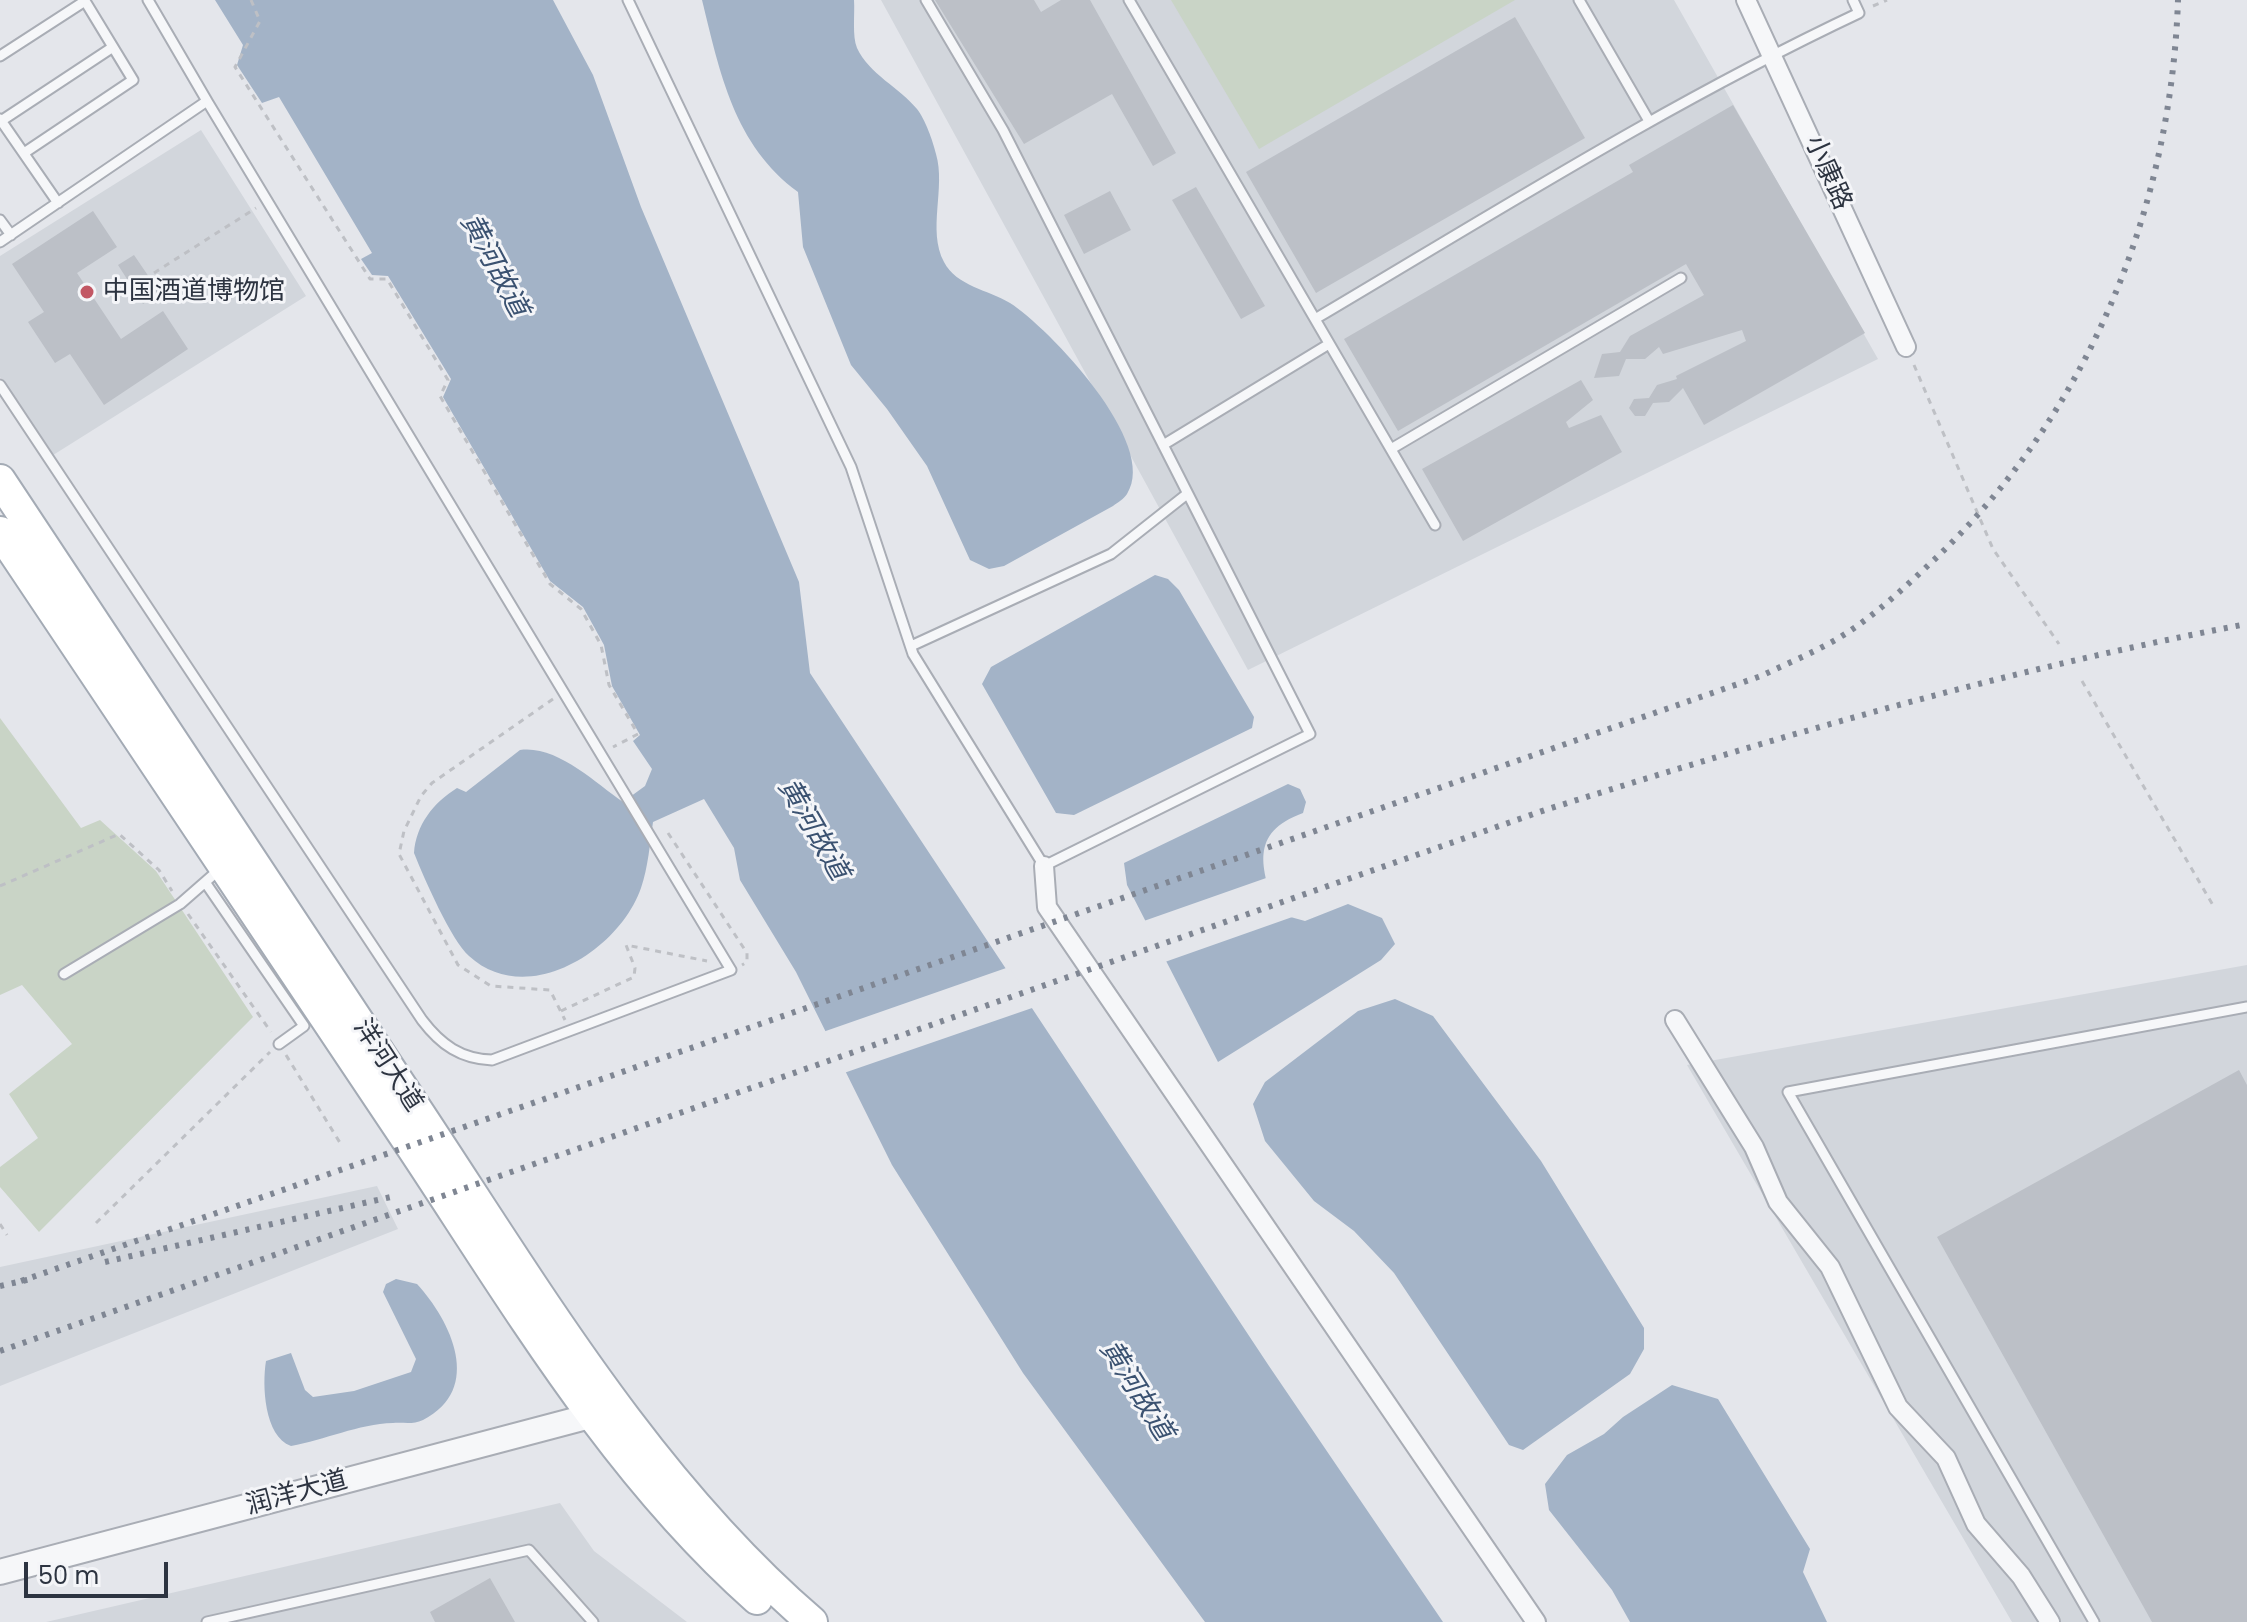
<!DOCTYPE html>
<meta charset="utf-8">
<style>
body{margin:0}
#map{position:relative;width:2247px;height:1622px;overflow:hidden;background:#e4e6eb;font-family:Poppins,sans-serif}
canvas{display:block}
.scale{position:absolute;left:24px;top:1562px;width:144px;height:36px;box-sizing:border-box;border:4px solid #2d3441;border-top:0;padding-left:10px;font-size:24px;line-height:28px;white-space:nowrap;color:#2d3441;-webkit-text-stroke:6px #f4f5f8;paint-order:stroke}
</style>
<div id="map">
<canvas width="2247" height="1622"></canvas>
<div class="scale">50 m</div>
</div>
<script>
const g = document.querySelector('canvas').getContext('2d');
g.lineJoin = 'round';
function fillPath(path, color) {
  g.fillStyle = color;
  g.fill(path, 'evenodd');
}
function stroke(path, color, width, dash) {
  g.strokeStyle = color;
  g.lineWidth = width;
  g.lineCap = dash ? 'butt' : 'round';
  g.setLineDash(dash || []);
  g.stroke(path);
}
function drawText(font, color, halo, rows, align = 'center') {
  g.font = font + ' Poppins,"Noto Sans SC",sans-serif';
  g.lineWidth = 6;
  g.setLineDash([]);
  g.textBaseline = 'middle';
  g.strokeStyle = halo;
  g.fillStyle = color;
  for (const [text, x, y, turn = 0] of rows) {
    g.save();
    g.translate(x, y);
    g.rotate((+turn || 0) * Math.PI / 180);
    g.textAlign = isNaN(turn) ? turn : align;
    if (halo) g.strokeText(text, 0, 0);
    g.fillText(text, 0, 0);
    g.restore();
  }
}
const built = new Path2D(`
 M881 0H1674L1878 359 1248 670Z
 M201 130 306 296 50 457 0 377V256Z
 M2247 965V1622H2012L1687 1065Z
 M377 1186 398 1229 0 1386V1267Z
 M560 1503 594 1551 687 1622H46Z`);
const green = new Path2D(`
 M1171 0H1515L1259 149Z
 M0 718 81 828 100 820 156 871 253 1017 39 1232 0 1187V1167L38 1138 9 1094 72 1044 22 985 0 995Z`);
const water = new Path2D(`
 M215 0H553L593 75 641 207 799 582 810 673 1269 1366 1443 1622H1205L1023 1373 892 1165 796 972 740 880 734 848 704 799 653 822C650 843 648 868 641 888 619 951 527 1009 469 956 451 940 424 878 414 853 416 825 433 803 457 788L466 792 520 750C557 745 594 782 623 802L645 786 652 769 633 741 640 735 612 686 604 645 583 607 550 581 443 397 451 379 388 276 372 275 361 259 372 253 279 97 262 103 237 65 243 45Z
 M702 0H854C855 14 852 36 857 48 869 74 900 88 917 109 925 119 933 141 936 154 946 188 927 230 944 262 956 286 989 290 1010 303 1049 328 1160 444 1127 494 1124 499 1117 503 1113 506L1004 566 989 569 970 560 927 466 887 409 851 365 803 247 798 192C734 145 720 73 702 0Z
 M1155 575 1168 579 1179 590 1254 717 1252 728 1074 815 1056 813 982 684 991 667Z
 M1288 784 1300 789 1306 802 1303 813C1248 833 1262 868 1276 913L1305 921 1348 904 1382 918 1395 944 1381 960 1218 1062 1127 885 1124 863Z
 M1395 999 1433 1016 1541 1161 1644 1328V1349L1630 1374 1523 1450 1509 1445 1394 1273 1354 1231 1314 1201 1265 1141 1253 1104 1265 1082 1358 1011Z
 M396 1279 417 1284C451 1321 484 1389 423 1420 412 1425 404 1422 393 1423 358 1424 325 1440 291 1446 264 1436 262 1385 266 1361L291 1353 305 1390 313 1397 354 1391 411 1372 416 1359 383 1292 386 1284Z
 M1672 1385 1718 1399 1810 1549 1803 1572 1827 1622H1630L1612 1590 1549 1510 1545 1484 1567 1455 1604 1434 1623 1417Z`);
const pier = new Path2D(`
 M1269 877 1279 910 1298 915 1162 963 1141 922Z
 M1009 967 1035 1007 841 1074 820 1033Z`);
const building = new Path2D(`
 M935 0H1034L1041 12 1061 0H1090L1176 153 1153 166 1112 94 1024 144Z
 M1515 17 1585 138 1316 293 1246 172Z
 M1733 105 1865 333 1704 425 1683 388 1669 402 1653 403 1645 416H1635L1629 408 1634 399 1649 398 1657 385 1677 379 1676 376 1746 341 1742 330 1663 354 1659 347 1645 359H1626L1619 376 1594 378 1602 354 1620 352 1630 336 1704 295 1686 264 1398 431 1344 339 1633 172 1629 165Z
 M1196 187 1265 306 1241 319 1172 200Z
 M1110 191 1131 230 1084 254 1064 215Z
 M93 211 117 247 77 273 121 339 163 311 188 349 104 405 70 354 55 363 28 322 44 312 12 264Z
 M134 255 160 293 143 304 118 265Z
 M1581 380 1593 400 1566 422 1569 428 1601 415 1622 452 1463 541 1422 469Z
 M2239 1070 2247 1085V1622H2152L1937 1237Z
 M490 1578 515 1622H435L430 1612Z`);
const path = new Path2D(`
 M251 0 260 21 235 67 370 279H387L448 380 440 396 550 584 581 609 601 645 609 685 638 734 613 747
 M1873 6 1887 0
 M154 273 256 208
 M1914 365 1993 549 2059 644
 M2082 681 2214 907
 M553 699 432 783 421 796 404 831 399 854 458 965 491 986 550 990 565 1020
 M668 833 747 953V962L742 965
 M0 886 119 834 159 870 172 891
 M188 914 271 1032
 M561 1011 634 977 635 968 626 945 707 961
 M286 1055 342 1146
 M96 1223 270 1052
 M0 1224 7 1235`);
const service = new Path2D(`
 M628 0 851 467 913 654 1044 866 1310 734 1003 130 926 0
 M1129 0 1435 525
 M1579 0 1649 121
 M0 56 85 1 133 80 24 153
 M0 119 58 203
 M1 121 113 47
 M0 220 11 235
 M0 242 207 101 148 0
 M1315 319C1494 213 1670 102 1859 13L1853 0
 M0 385 422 1020C441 1045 461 1059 492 1060L731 970 207 101
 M1163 445 1329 344
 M1391 449 1681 278
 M911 646 1111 554 1187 494
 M205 882 304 1026 279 1044
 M64 974 180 904 220 869
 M207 1622 529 1550 593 1622
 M2094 1622 1788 1092 2247 1007`);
const minor = new Path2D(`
 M1746 0 1906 347
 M1044 866 1047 907 1536 1622
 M1675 1020 1754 1147 1778 1202 1830 1267 1898 1407 1946 1458 1976 1524 2021 1576 2050 1622`);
const tertiary = new Path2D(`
 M0 1572 594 1415`);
const primary = new Path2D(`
 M0 480C140 692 280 904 421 1116 538 1293 650 1483 812 1622
 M0 532C134 733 270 933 403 1134 510 1294 611 1470 757 1599`);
const rail = new Path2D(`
 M105 1262 395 1196
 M21 1281 1761 676C1786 664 1813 653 1837 639 1874 617 1905 587 1936 558 2088 413 2171 209 2178 0
 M0 1286 31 1279
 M0 1351 1545 810C1777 737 2008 669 2247 624`);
const markers = [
 [87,292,8,"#c25764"]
];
const streetNames = [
 ["小康路",1827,173,66],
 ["洋河大道",387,1066,57],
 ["润洋大道",297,1494,-15]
];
const poiNames = [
 ["中国酒道博物馆",103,292]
];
const waterNames = [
 ["黄河故道",493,266,62],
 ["黄河故道",812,830,60],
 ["黄河故道",1135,1391,58]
];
fillPath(built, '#d2d6dc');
fillPath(green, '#c9d4c6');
fillPath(water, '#a3b3c7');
fillPath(pier, '#e4e6eb');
fillPath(building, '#bcc0c7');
stroke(service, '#a9adb5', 13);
stroke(minor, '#a9adb5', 22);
stroke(tertiary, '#a9adb5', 28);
stroke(primary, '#a4abb5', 34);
stroke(path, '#bec0c5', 3, [6, 6]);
stroke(service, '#f6f7f9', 9);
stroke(minor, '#f6f7f9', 18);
stroke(tertiary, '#f6f7f9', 24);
stroke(primary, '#fff', 30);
stroke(rail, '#7f8693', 6, [4, 8]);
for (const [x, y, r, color] of markers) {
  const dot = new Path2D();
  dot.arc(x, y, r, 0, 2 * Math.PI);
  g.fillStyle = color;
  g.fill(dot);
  stroke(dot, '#f4f5f8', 3);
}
drawText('26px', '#2d3441', '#f4f5f8', streetNames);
drawText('26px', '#2d3441', '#f4f5f8', poiNames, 'left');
drawText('italic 28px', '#3b5271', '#f4f5f8', waterNames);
</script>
